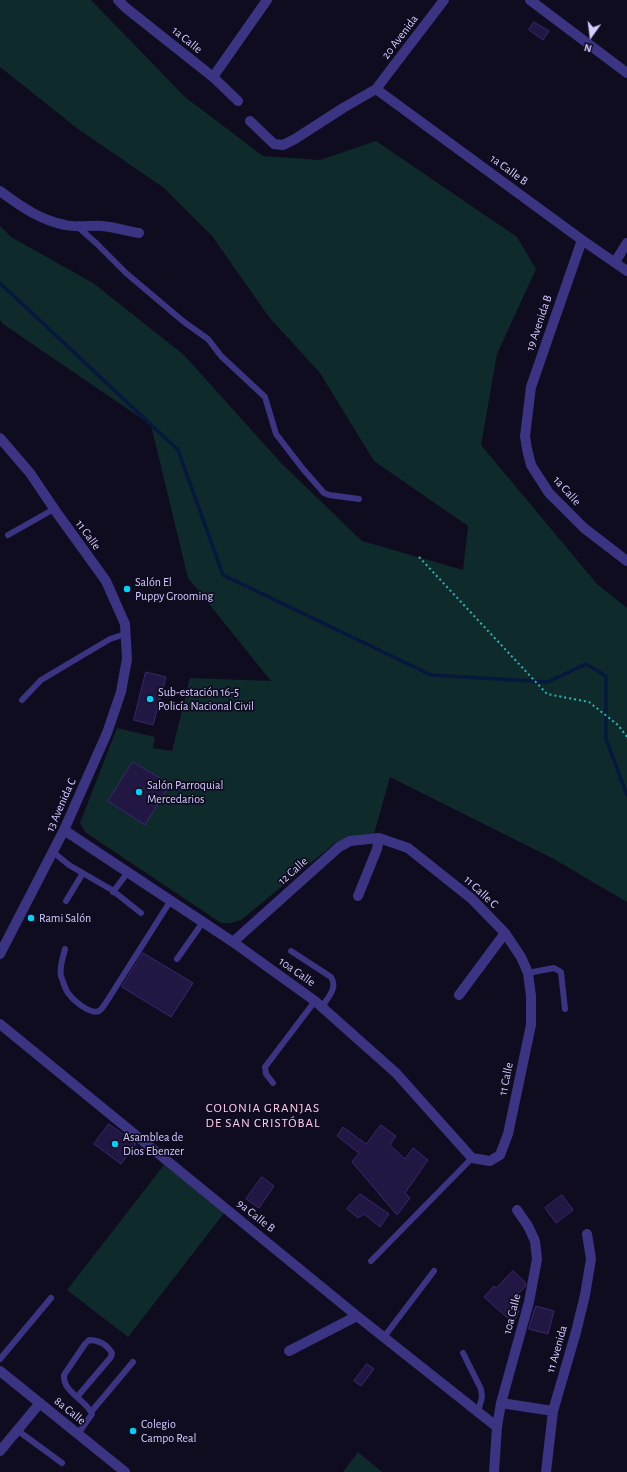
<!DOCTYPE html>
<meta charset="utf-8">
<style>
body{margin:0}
#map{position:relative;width:627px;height:1472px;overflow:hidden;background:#100c20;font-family:"Alegreya Sans",sans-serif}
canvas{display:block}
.north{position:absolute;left:571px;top:16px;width:40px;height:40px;-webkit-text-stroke:3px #100c20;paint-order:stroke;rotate:194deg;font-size:11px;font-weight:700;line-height:16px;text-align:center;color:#d4cbff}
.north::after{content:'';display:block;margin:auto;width:14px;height:18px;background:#d4cbff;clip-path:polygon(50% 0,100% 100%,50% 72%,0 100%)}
</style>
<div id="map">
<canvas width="627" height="1472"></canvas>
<div class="north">N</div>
</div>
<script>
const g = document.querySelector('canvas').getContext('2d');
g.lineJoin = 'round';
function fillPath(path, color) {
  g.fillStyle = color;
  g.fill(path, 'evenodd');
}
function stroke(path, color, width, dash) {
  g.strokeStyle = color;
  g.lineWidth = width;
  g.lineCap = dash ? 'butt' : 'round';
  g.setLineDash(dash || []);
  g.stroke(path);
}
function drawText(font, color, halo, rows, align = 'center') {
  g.font = font + ' "Alegreya Sans",sans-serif';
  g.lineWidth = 3.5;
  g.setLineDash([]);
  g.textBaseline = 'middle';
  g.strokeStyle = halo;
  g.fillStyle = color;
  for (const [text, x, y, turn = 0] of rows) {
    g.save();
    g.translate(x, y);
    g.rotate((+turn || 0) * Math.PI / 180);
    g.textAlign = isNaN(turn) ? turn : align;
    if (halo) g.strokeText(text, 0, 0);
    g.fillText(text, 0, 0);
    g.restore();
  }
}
const green = new Path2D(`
 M0 0H91L185 97 263 156 320 160 376 141 517 237 536 269 497 354 481 445 597 584 627 608V902L552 858 390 777 374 834 347 838 335 843 241 920 231 923H221L85 832 80 823 117 728 155 737 153 748 172 751 190 678 271 681 188 578 151 425 3 324 0 320V226L11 237 93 283 184 355 282 464 362 541 463 570 468 526 374 461 320 373 269 317 212 236 164 188 78 129 0 67Z
 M164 1165 225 1212 128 1337 67 1290Z
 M358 1452 382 1472H343Z`);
const stream = new Path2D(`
 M0 283 178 450 223 575 431 675 548 682 586 664 606 676V739L627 795`);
const building = new Path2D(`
 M534 22 549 31 543 40 529 30Z
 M146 672 166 677 153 725 134 720Z
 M133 762 170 784 145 825 108 801Z
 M143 953 193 983 171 1017 122 987Z
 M109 1124 136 1144 121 1164 94 1144Z
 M381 1125 396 1136 390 1145 405 1159 413 1148 428 1160 405 1193 410 1198 397 1215 352 1162 359 1153 337 1136 343 1127 366 1144Z
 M262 1177 274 1186 259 1208 246 1199Z
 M360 1194 389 1214 380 1227 364 1214 358 1218 347 1209Z
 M562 1195 573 1210 556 1223 545 1208Z
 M513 1271 526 1283 525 1287 510 1302 519 1311 513 1323 484 1297 494 1286 496 1288Z
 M536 1306 554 1311 548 1334 529 1329Z
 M367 1364 374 1369 361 1386 354 1381Z`);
const path = new Path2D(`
 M419 557 547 694 589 702 618 725 627 737`);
const service = new Path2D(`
 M78 227 97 244 126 273 184 322 208 339 221 356 265 397 276 434 303 469 324 493 329 495 359 499
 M8 535 54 509
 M22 700 41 680 110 639 125 634
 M53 852 69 865 112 890 141 913
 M113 892 128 872
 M66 901 83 873
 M65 949C63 958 59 967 61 976 63 981 65 989 68 993 73 1000 90 1015 99 1011 102 1009 105 1004 107 1001L171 900
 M291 951 331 977C338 988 328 997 322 1007
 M177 959 203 922
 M528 973 554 968 561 972 565 1009
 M273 1083 266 1074 265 1067 315 1001
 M371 1261 472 1158
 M384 1337 434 1271
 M463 1353 481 1389 482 1397 478 1412
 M0 1359 51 1298
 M77 1397 111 1357 112 1353C107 1345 99 1340 89 1340L85 1344 64 1375C63 1392 83 1398 91 1412L92 1414 78 1434
 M91 1412 133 1362
 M17 1430 62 1463`);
const minor = new Path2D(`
 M118 0 126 8 213 77 238 101
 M213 77 267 0
 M376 89 582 240 627 271
 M250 121 274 144 283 145 295 139 343 108 376 89 444 0
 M0 191C20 206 40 220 65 225 78 228 90 225 102 226 114 227 127 231 139 233
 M582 240 531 387 525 436 527 449 531 465 549 493 584 528 627 561
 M615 262 627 243
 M64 830 233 942 315 1001 396 1073 472 1158 490 1161 500 1155 508 1134 531 1025V996L528 973 521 957 505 933 472 899 408 848 379 838 350 841 339 847 233 942
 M358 896 377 849 379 838
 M459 995 505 933
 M0 1024 357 1316 497 1427
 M289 1351 357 1316
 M501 1403 553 1411
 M0 1451 40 1403
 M494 1472 497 1427 501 1403 529 1302 537 1259 535 1241 528 1226 517 1210
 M546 1472 553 1411 576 1332 585 1295 591 1259 587 1234`);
const tertiary = new Path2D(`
 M530 0 627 73
 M0 438 30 473 57 513 106 581 125 624 127 659 121 692 107 733 64 830 0 954
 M0 1371 125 1472`);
const markers = [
 [127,589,4,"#00d1f6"],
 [150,699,4,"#00d1f6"],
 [139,792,4,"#00d1f6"],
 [31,918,4,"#00d1f6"],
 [115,1144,4,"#00d1f6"],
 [133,1431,4,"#00d1f6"]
];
const streetNames = [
 ["20 Avenida",400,37,-53],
 ["1a Calle",187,40,39],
 ["1a Calle B",509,170,36],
 ["19 Avenida B",539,323,-71],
 ["1a Calle",567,491,48],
 ["11 Calle",88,535,54],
 ["13 Avenida C",61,805,-66],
 ["12 Calle",293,871,-42],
 ["11 Calle C",481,892,43],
 ["10a Calle",297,972,35],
 ["11 Calle",506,1079,-78],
 ["9a Calle B",256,1216,39],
 ["10a Calle",512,1314,-76],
 ["11 Avenida",557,1349,-74],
 ["8a Calle",70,1411,39]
];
const poiNames = [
 ["Salón El",135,582],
 ["Puppy Grooming",135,596],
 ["Sub-estación 16-5",158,692],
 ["Policía Nacional Civil",158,706],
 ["Salón Parroquial",147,785],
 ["Mercedarios",147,799],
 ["Rami Salón",39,918],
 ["Asamblea de",123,1137],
 ["Dios Ebenzer",123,1151],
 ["Colegio",141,1424],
 ["Campo Real",141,1438]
];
const neighbourhoodNames = [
 ["COLONIA GRANJAS",263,1108],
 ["DE SAN CRISTÓBAL",263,1123]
];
fillPath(green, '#0e2a2b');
stroke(stream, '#07183e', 3.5);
fillPath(building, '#221742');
stroke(building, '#3a286f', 1);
stroke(path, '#28b7b5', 2, [2, 3]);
stroke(service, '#3b3482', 6);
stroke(minor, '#3b3482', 10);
stroke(tertiary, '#3b3482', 10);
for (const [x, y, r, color] of markers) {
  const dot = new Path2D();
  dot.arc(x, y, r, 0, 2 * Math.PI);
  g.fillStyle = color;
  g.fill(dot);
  stroke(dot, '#100c20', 1.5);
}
drawText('12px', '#d4cbff', '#100c20', streetNames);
drawText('12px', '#d4cbff', '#100c20', poiNames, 'left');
g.letterSpacing = '1px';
drawText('13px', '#ffcdea', '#100c20', neighbourhoodNames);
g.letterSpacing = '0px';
</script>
